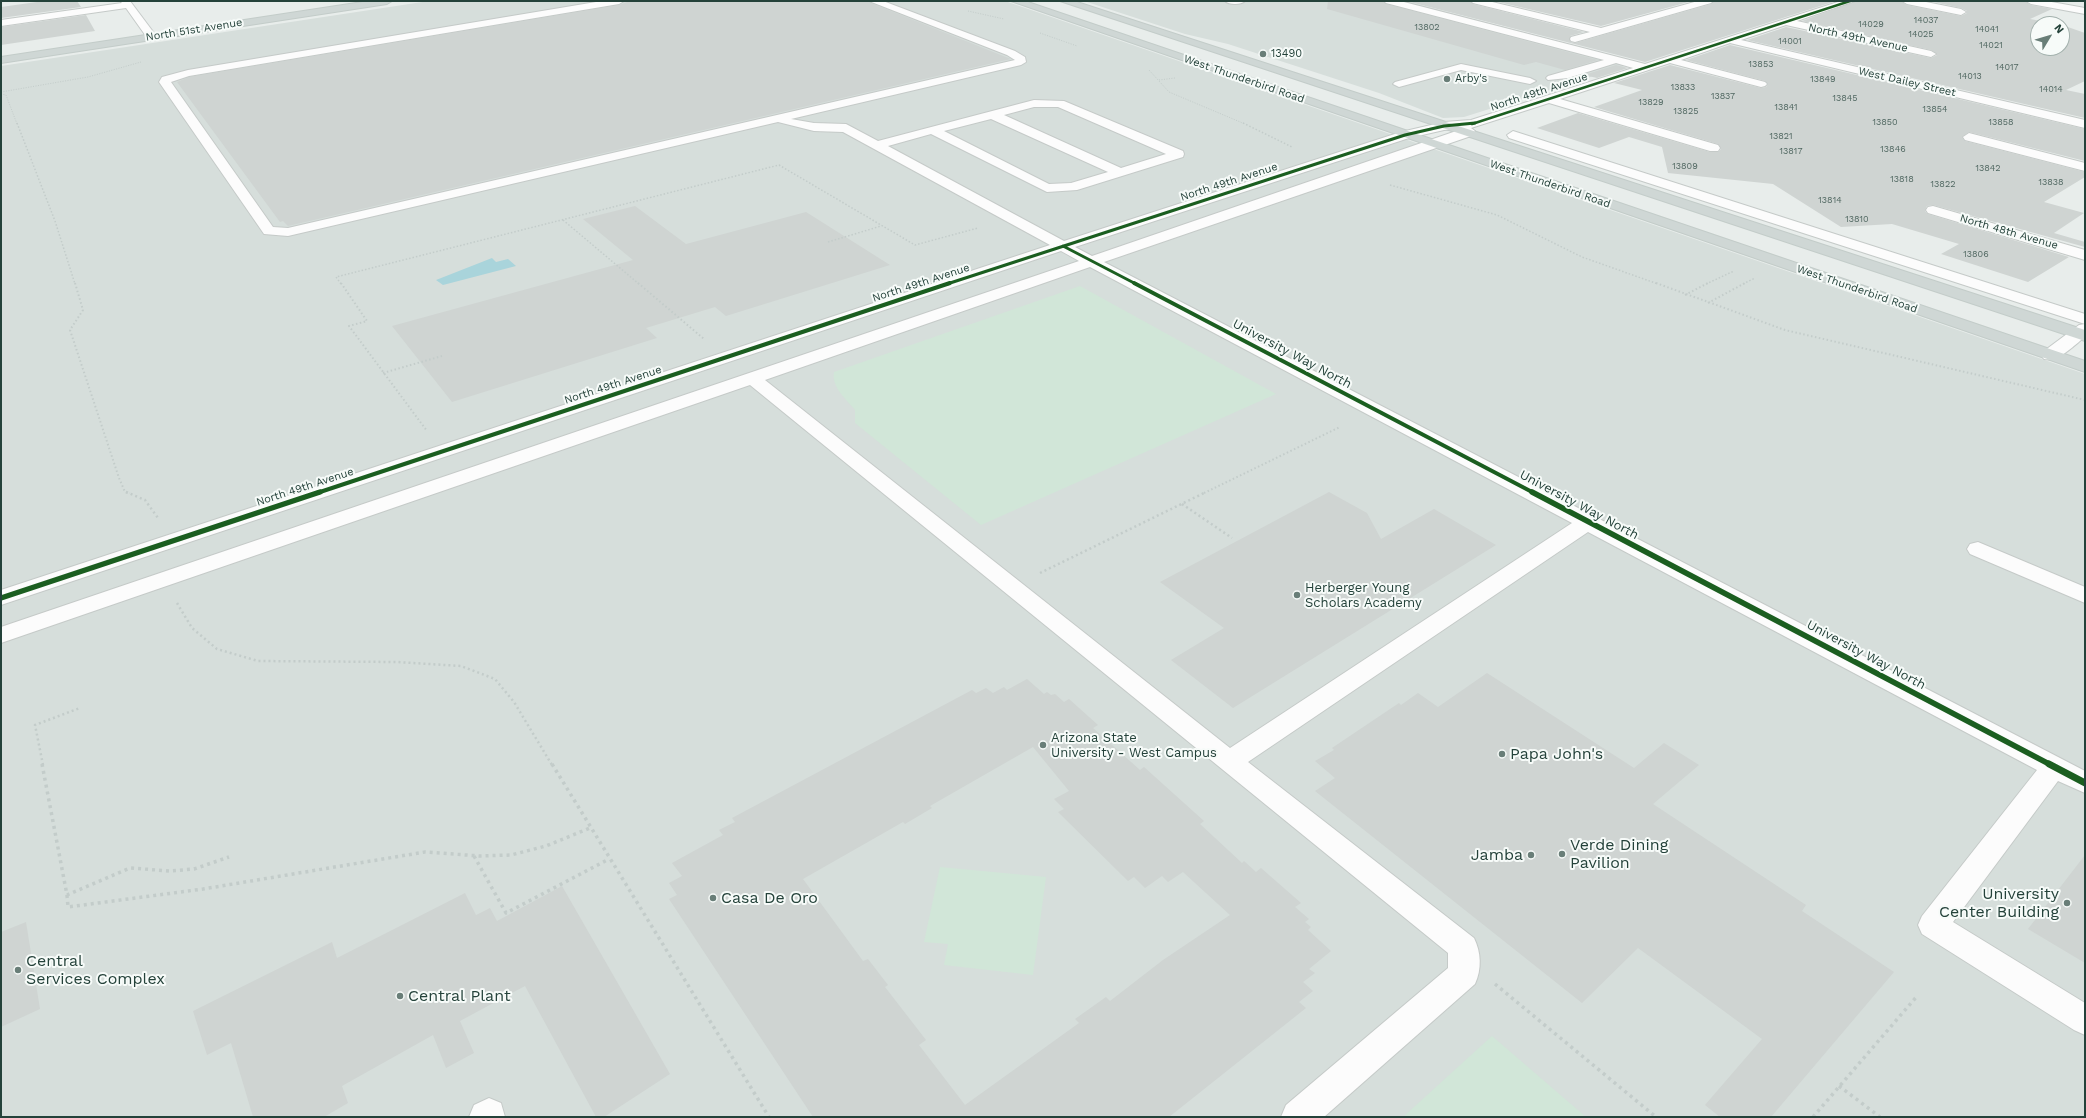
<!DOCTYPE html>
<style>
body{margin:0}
#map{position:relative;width:2086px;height:1118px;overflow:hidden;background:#e8edeb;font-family:"Work Sans",sans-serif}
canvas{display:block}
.frame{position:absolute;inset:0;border:2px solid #24423a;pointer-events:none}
.north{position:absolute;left:2030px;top:16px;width:40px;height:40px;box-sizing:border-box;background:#f7fbf9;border:1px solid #a3b1ad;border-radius:50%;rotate:52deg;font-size:11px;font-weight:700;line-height:16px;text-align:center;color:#24423a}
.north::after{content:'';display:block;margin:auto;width:14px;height:18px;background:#697e78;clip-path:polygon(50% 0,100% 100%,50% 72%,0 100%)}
</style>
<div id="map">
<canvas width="2086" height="1118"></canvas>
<div class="frame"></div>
<div class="north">N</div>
</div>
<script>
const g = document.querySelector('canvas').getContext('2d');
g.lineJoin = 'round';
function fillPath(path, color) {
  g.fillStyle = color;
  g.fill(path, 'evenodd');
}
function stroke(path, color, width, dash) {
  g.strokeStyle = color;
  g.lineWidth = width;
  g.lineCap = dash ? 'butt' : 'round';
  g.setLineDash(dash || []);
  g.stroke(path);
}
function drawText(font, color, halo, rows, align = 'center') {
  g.font = font + ' "Work Sans",sans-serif';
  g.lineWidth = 4;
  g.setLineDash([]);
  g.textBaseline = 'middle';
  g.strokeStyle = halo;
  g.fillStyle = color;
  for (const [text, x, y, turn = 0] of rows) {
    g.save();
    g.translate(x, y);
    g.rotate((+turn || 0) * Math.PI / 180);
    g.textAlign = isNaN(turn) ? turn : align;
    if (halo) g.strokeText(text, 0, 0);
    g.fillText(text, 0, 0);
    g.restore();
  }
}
const built = new Path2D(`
 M429 1H1005L2085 374V1117H1V66Z
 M1084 1H1406L1638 62 1464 117 1443 118 1379 93 1228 44 1185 34Z`);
const green = new Path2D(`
 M1080 286 1276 394 981 525 855 423V410C847 400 831 387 834 372Z
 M940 867 1046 877 1033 975 944 965 948 944 924 942Z
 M1492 1036 1586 1117H1403Z`);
const water = new Path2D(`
 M492 258 496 262 508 259 516 266 443 285 436 280Z`);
const building = new Path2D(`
 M44 1H77L81 7 1 18V7Z
 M630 1H866L1011 59 288 226 283 221 280 222 177 82 189 77 619 5Z
 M1328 1H1382L1386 4 1598 60 1565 70 1536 62 1524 65 1327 9Z
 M1406 1H1470L1473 4 1584 32 1570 36V42L1575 43 1711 4 1714 1H1836L1645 62Z
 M1494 1H1692L1601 26Z
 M1856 1H1901L1907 5 1961 16 1967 13V11L1961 8 1929 1H2025L2031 5 2052 9 2030 19 2057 24H2038V48H2062V25L2085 33V81L2066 90 2085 94V118L1747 40 1786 27 1931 58 1937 55 1931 50 1802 21Z
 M86 15 95 31 1 45V27Z
 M1730 45 2085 129V161L1969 132 1962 137 1965 141 2085 172V177L2044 202 2084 213 2054 233 2085 242V247L1933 205 1927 206 1925 211 1928 214 2069 257 2028 282 1941 254 1959 244 1892 224 1841 227 1773 184 1668 173 1662 147 1629 137 1599 148 1537 128 1578 113 1710 152H1718L1721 149 1718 144 1594 107 1642 90 1614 83 1670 65 1761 88 1766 87 1768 84 1765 81 1686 60Z
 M1616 65 1628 68 1597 78 1584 75Z
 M635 206 686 244 806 212 890 265 726 316 715 307 646 328 657 338 452 402 392 326 633 260 583 219Z
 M1329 492 1367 513 1381 539 1434 509 1496 545 1233 708 1171 660 1224 628 1160 582Z
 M1487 673 1634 768 1664 743 1699 765 1653 804 1806 905 1802 911 1894 972 1771 1117H1720L1705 1105 1762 1039 1638 948 1582 1003 1315 791 1335 778 1315 761 1334 750 1332 748 1399 703 1401 705 1418 693 1438 707Z
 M1027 679 1044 694 1047 692 1051 695 1055 694 1064 702 1069 699 1098 725 1093 728 1140 770 1144 767 1204 821 1200 824 1242 863 1244 861 1256 872 1261 868 1301 903 1295 907 1309 919 1305 922 1311 927 1308 930 1331 951 1309 969 1315 973 1303 982 1313 991 1299 1002 1306 1008 1169 1117H813L669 899 677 895 669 883 682 876 672 863 723 835 719 830 735 822 732 818 972 690 976 693 986 688 993 693 1004 687 1007 690ZM1033 747 1069 791 1054 799 1064 809 1058 812 1128 881 1134 877 1145 888 1162 876 1168 882 1183 872 1230 915 1163 960 1110 1001 1106 997 1075 1019 1079 1023 965 1105 919 1045 926 1040 885 987 888 985 868 959 863 961 803 879 903 822 905 824 932 808 930 806Z
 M2085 855V963L2028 929Z
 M562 886 670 1074 604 1117H596L525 986 460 1021 474 1053 446 1068 433 1035 342 1086 348 1103 324 1117H253L231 1043 207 1055 193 1011 332 942 337 958 465 893 476 915 490 908 497 921Z
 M26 922 40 1009 1 1027V932Z`);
const pathFar4 = new Path2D(`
 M968 11 1004 19
 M1040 33 1077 46
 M1149 70 1169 92 1245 124
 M1159 80 1175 78
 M1 92 88 77 141 62
 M1 94 6 95 17 124`);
const pathFar3 = new Path2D(`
 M17 123 55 221 75 284
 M1243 123 1292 147
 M1390 185 1497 215 1582 257 1658 284
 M563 220 639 284
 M828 242 881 226
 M341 284 336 277 779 165 915 245 978 228
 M1706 284 1734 271
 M1743 284 1755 278`);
const pathFar2 = new Path2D(`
 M75 283 83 310 70 330 119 478 125 492 130 493
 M341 283 367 321 349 326 427 431
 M638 283 704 339
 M1656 283 1785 330 2085 400
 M1685 295 1708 283
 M1708 303 1745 283
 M383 373 442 356
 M1204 493 1340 427`);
const pathFar1 = new Path2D(`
 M126 492 145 500 158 518
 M1182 504 1232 538
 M1040 573 1206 492
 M177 603 192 628 217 649 258 661 397 662 461 666 495 679 514 702 552 765
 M43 765 35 725 80 708`);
const path = new Path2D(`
 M42 764 67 895 130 868 170 871 194 869 229 857
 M552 764 769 1117
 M474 856 506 913 609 859
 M67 895 68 907 203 889 425 852 480 856 511 855 546 846 590 828
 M1495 984 1656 1117
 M1839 1086 1880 1117
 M1813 1117 1918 995`);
const minor = new Path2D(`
 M120 1H130L157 37 156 39H148L126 8 1 26V20L122 3Z
 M602 1H624L619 4 189 76 171 82 273 227 288 228 1015 60 1007 55 869 1H883L1015 51 1025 57 1026 62 1021 65 791 119 814 123 846 124 878 141 1034 100 1064 101 1183 151 1184 154 1183 157 1077 190 1047 192 931 134 888 146 1064 241 1401 132 1444 122 1471 120 1633 68 1616 63 1568 78 1548 80 1546 78 1548 76 1604 60 1386 3 1384 1H1400L1645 64 1841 1H1855L1797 21 1931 51 1936 54 1931 57 1786 25 1741 40 2085 120V128L1730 43 1681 60 1765 82 1767 84 1765 86 1761 87 1670 63 1560 99 1718 145 1720 148 1718 151H1710L1549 103 1471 128 1475 131 1471 136 1104 262 2085 771V793L2058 781 1953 922 2085 1003V1035L2074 1030 1922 934 1918 925 1922 916 2037 770 1588 532 1248 762 1474 938C1481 952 1482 969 1475 984L1324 1117H1281L1286 1105 1448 968V953L750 385 1 643V627L1079 261 1061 251 1 605V590L1050 245 843 132 814 131 778 122 288 236 264 234 159 82 162 77 188 70ZM1034 107H1058L1166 154 1121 168 1004 115ZM991 119 1108 172 1071 183 1049 184 944 131ZM1465 128 1092 256 1075 247 1409 138 1444 130ZM1090 267 1572 523 1230 748 765 380Z
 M1225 1H1245C1241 5 1229 5 1225 1Z
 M1471 1H1488L1601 28 1698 1H1713L1711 3 1575 42 1571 41 1570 39 1571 37 1590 32 1473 3Z
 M1902 1H1921L1961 9 1966 12 1961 15 1907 4Z
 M2026 1H2046L2085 8V14L2031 4Z
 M1461 64 1530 78 1536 81 1530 84 1461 70 1399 87 1393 84 1395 82Z
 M1513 131 2085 314V324L1509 138 1507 135Z
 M1969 133 2085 163V171L1965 140 1963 137Z
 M1933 206 2085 250V260L1928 213 1926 210 1928 207Z
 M2085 324V337C2073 346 2059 362 2044 359L2041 355 2044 351 2079 325Z
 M1978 542 2085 587V603L1970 554 1967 549 1970 544Z
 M489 1098 501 1103 505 1117H469L474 1105Z`);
const major = new Path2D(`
 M369 1H392L387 4 1 63V57Z
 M1011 1H1025L2085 361V372Z
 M1060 1H1074L2085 330V341Z`);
const cyclewayFar4 = new Path2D(`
 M1472 124 1850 1`);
const cyclewayFar3 = new Path2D(`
 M1063 246 1136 284
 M947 284 1405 135 1444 126 1475 123`);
const cyclewayFar2 = new Path2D(`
 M1134 283 1534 493
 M317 493 950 283`);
const cyclewayFar1 = new Path2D(`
 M1532 492 2051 765
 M1 598 320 492`);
const cycleway = new Path2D(`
 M2049 764 2085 783`);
const markers = [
 [1263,54,4,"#697e78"],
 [1447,79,4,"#697e78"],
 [1297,595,4,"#697e78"],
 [1043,745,4,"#697e78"],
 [1502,754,4,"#697e78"],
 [1562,854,4,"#697e78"],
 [1531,855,4,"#697e78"],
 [713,898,4,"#697e78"],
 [2067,903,4,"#697e78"],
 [18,970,4,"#697e78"],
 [400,996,4,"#697e78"]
];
const farNumbernames = [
 ["14037",1926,20],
 ["14029",1871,24],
 ["13802",1427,27],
 ["14041",1987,29],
 ["14025",1921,34],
 ["14001",1790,41],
 ["14021",1991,45],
 ["13853",1761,64],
 ["14017",2007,67],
 ["14013",1970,76],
 ["13849",1823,79],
 ["13833",1683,87],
 ["14014",2051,89],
 ["13837",1723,96],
 ["13845",1845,98],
 ["13829",1651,102],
 ["13841",1786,107],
 ["13854",1935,109],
 ["13825",1686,111],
 ["13850",1885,122],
 ["13858",2001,122],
 ["13821",1781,136],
 ["13846",1893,149],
 ["13817",1791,151],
 ["13809",1685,166],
 ["13842",1988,168],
 ["13818",1902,179],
 ["13838",2051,182],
 ["13822",1943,184],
 ["13814",1830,200],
 ["13810",1857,219],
 ["13806",1976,254]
];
const farStreetnames = [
 ["North 51st Avenue",194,30,-9],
 ["North 49th Avenue",1858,38,12],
 ["West Thunderbird Road",1244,79,19],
 ["West Dailey Street",1907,82,13],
 ["North 49th Avenue",1539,92,-18],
 ["North 49th Avenue",1229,182,-18],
 ["West Thunderbird Road",1550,184,19],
 ["North 48th Avenue",2009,232,16],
 ["North 49th Avenue",921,283,-18],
 ["West Thunderbird Road",1857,289,19],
 ["North 49th Avenue",613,385,-18],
 ["North 49th Avenue",305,487,-18]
];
const farPoinames = [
 ["13490",1271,54],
 ["Arby's",1455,79]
];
const streetNames = [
 ["University Way North",1292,354,28],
 ["University Way North",1579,505,28],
 ["University Way North",1866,655,28]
];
const poiNames = [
 ["Herberger Young",1305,588],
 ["Scholars Academy",1305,603],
 ["Arizona State",1051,738],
 ["University - West Campus",1051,753]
];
const nearPoinames = [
 ["Papa John's",1510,754],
 ["Verde Dining",1570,845],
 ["Pavilion",1570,863],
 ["Jamba",1523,855,"right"],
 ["University",2059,894,"right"],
 ["Center Building",2059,912,"right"],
 ["Casa De Oro",721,898],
 ["Central",26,961],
 ["Services Complex",26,979],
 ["Central Plant",408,996]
];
fillPath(built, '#d6dedb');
fillPath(green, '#d1e6d8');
fillPath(water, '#a9d4db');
fillPath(building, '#cfd4d2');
stroke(minor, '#c5cac8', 2);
stroke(major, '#c3ccc9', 2);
stroke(pathFar4, '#c3ccca', 1, [1, 1.5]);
stroke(pathFar3, '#c3ccca', 1.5, [1.5, 2]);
stroke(pathFar2, '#c3ccca', 2, [1.5, 2.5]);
stroke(pathFar1, '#c3ccca', 2.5, [2, 3]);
stroke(path, '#c3ccca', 3.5, [3, 4]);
fillPath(minor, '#fcfcfc');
fillPath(major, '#cfd7d5');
stroke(cyclewayFar4, '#1b5e20', 2.5);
stroke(cyclewayFar3, '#1b5e20', 3);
stroke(cyclewayFar2, '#1b5e20', 4);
stroke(cyclewayFar1, '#1b5e20', 5.5);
stroke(cycleway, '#1b5e20', 7);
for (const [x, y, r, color] of markers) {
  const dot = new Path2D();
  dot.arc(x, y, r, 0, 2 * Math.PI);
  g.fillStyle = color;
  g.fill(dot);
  stroke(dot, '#f7fbf9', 1.5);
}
drawText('9px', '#506761', null, farNumbernames);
drawText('11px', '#24423a', '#f7fbf9', farStreetnames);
drawText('11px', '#24423a', '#f7fbf9', farPoinames, 'left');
drawText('13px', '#24423a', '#f7fbf9', streetNames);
drawText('13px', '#24423a', '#f7fbf9', poiNames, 'left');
drawText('16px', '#24423a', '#f7fbf9', nearPoinames, 'left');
</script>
